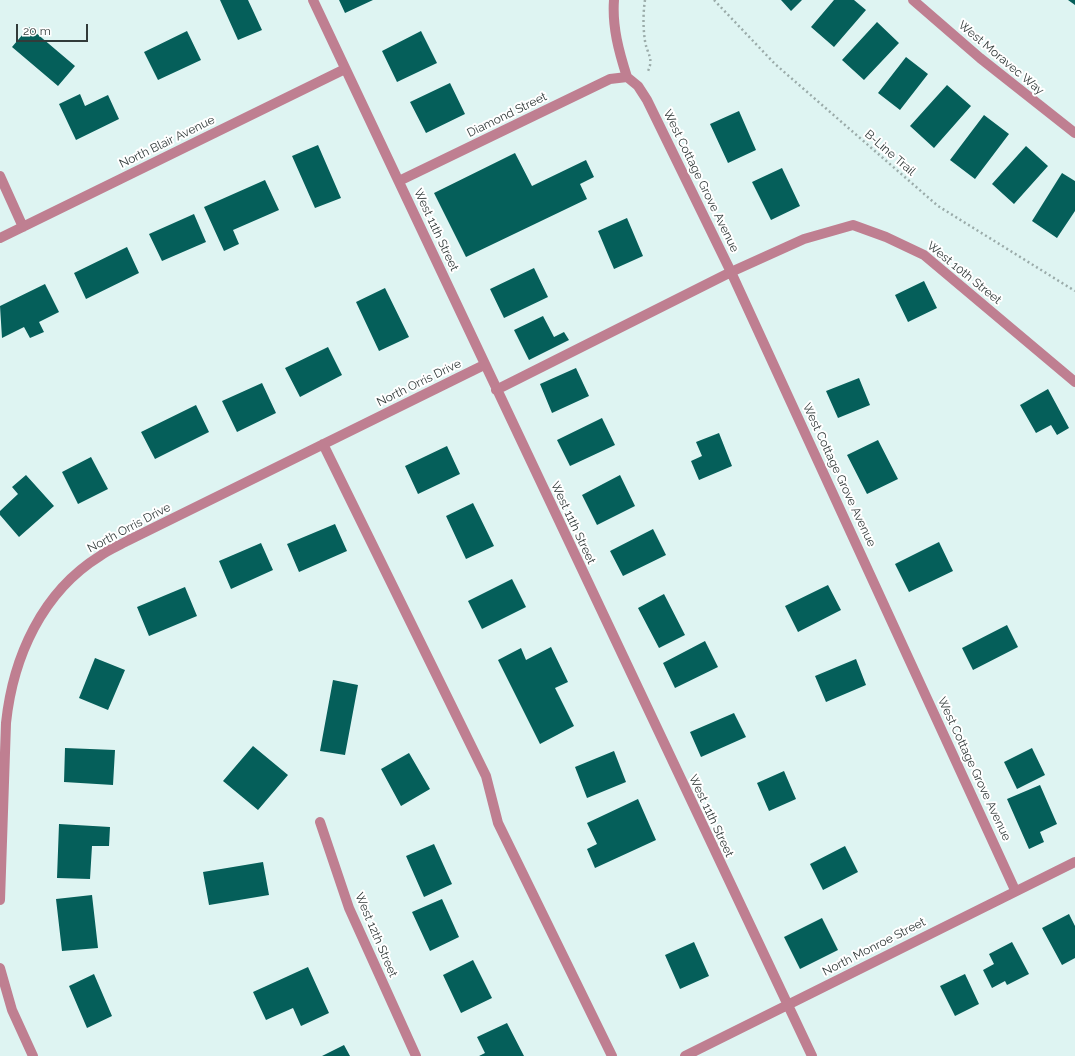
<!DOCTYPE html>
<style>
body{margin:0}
#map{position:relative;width:1075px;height:1056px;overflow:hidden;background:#def4f2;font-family:Raleway,sans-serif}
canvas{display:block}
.scale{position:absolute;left:16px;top:24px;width:72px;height:18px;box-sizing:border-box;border:2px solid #323b3a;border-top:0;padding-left:5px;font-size:12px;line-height:14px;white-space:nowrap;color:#323b3a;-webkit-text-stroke:3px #fff;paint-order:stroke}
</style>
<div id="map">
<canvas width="1075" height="1056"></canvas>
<div class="scale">20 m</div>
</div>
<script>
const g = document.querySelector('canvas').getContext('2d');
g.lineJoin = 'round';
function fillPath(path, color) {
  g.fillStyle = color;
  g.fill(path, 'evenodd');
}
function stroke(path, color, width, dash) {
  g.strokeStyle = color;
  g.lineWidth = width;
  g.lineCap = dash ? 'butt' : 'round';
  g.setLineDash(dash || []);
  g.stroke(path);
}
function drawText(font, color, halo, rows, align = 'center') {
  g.font = font + ' Raleway,sans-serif';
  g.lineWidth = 4;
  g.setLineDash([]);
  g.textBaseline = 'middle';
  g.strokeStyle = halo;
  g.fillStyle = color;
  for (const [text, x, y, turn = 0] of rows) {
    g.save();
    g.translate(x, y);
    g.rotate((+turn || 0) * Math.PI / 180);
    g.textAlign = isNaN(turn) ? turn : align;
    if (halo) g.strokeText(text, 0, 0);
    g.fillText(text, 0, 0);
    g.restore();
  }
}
const building = new Path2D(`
 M220 0H248L262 30 238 40Z
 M339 0H373L345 13Z
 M781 0H802L791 11Z
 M834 0H854L866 10 834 47 811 27Z
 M1068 0H1075V5Z
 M877 22 899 43 864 80 842 60Z
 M29 27 75 66 58 86 12 47Z
 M187 31 201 60 158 80 144 52Z
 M421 31 437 63 397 82 382 51Z
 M906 57 928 74 900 110 878 93Z
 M450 83 465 114 426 133 410 102Z
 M947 85 971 106 934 148 910 126Z
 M80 94 85 106 108 95 119 119 76 140 59 104Z
 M739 111 756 150 728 163 710 124Z
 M984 115 1009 134 975 179 950 160Z
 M318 145 341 198 315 208 292 156Z
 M1026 146 1048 166 1014 204 992 184Z
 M515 153 532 186 586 160 594 177 580 184 587 199 466 257 434 193Z
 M782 168 800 206 771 220 752 182Z
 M1062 173 1075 181V211L1057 238 1032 221Z
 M265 180 279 210 233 230 239 244 224 251 204 207Z
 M194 214 206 242 162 261 149 234Z
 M627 218 643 256 614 269 598 231Z
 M127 247 139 273 86 299 74 273Z
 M534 268 548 297 504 318 490 289Z
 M924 281 937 308 908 322 895 295Z
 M45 284 59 312 39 322 44 332 30 338 24 327 2 338 0 306Z
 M385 288 409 337 379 351 356 302Z
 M543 316 554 337 564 332 569 340 529 360 514 330Z
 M328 347 342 375 300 397 285 368Z
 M576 368 589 396 552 413 540 384Z
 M859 378 870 405 838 418 826 391Z
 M262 383 276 413 237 432 222 401Z
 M1048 389 1069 428 1057 435 1051 425 1036 433 1020 405Z
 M196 405 209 432 155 459 141 432Z
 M602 418 615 445 570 466 557 440Z
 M719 433 732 466 699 480 691 461 702 456 696 442Z
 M878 440 898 479 867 494 847 455Z
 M447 446 460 474 418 494 405 466Z
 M91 457 108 489 78 504 62 472Z
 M26 475 54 506 19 537 0 515V511L18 494 12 487Z
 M620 475 635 506 597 525 582 495Z
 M473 503 494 546 466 559 446 516Z
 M335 524 347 551 299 572 287 544Z
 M653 529 666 555 623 576 610 551Z
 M939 542 953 571 909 592 895 564Z
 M261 543 273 570 231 589 219 561Z
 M512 579 526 607 482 629 468 601Z
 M828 585 841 610 798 632 785 606Z
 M185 587 197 616 149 636 137 607Z
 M664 594 685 635 659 648 638 608Z
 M1007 625 1018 647 973 670 962 648Z
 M705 641 718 667 675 688 663 663Z
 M551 647 568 682 555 688 574 726 540 744 498 660 521 648 526 660Z
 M95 658 125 670 108 710 79 698Z
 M856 659 866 685 826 702 815 676Z
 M333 680 358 685 345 755 320 751Z
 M734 713 746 737 701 757 690 732Z
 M253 746 288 775 258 810 223 781Z
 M65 748 115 750 113 785 64 782Z
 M1032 748 1045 775 1017 789 1004 762Z
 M614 751 626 782 587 798 575 767Z
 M409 753 430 789 401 806 381 769Z
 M784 771 796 799 769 811 757 783Z
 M1040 785 1057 824 1040 832 1044 842 1029 849 1007 799Z
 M638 799 656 840 595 868 587 849 597 844 587 823Z
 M59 824 110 827 109 846H92L90 879 57 878Z
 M434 844 452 884 424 897 406 856Z
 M845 846 858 872 823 890 810 864Z
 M263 862 269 895 209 905 203 872Z
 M92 895 98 948 62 951 56 899Z
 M442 899 459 937 430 951 412 912Z
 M1069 914 1075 926V958L1062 965 1042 928Z
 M822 918 838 950 800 969 784 937Z
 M694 942 709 976 680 989 665 955Z
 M1012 942 1029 974 1007 985 1005 981 992 988 983 970 994 964 989 954Z
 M473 960 492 998 461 1013 443 975Z
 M308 967 329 1013 301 1026 293 1008 266 1020 253 992Z
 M94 974 112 1016 87 1028 69 986Z
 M965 974 979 1004 955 1016 940 986Z
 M507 1023 524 1056H479L485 1053 477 1037Z
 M344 1045 350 1056H322Z`);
const path = new Path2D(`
 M645 0C643 13 643 28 645 41 647 54 654 58 648 71
 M714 0 775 64 938 206 1075 291`);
const minor = new Path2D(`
 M313 0 812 1056
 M614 0C612 27 619 52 627 77
 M913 0 980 58 1075 133
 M627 77 638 86 647 100 731 272 1015 890
 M0 176 23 227
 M399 181 610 79 627 77
 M0 238 345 69
 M496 390 731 272 804 239 853 225 886 237 924 255 1075 382
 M323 444 486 776 498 823 612 1056
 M320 822 349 908 416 1056
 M0 900 6 723C13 657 42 592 100 556 108 550 118 546 127 541L484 365
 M0 968 12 1010 33 1056
 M685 1056 1075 862`);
const streetNames = [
 ["West Moravec Way",1001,58,40],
 ["Diamond Street",507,115,-26],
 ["North Blair Avenue",167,142,-26],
 ["B-Line Trail",890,153,41],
 ["West Cottage Grove Avenue",701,181,64],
 ["West 11th Street",436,230,65],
 ["West 10th Street",964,273,39],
 ["North Orris Drive",419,383,-26],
 ["West Cottage Grove Avenue",839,475,65],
 ["West 11th Street",573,523,65],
 ["North Orris Drive",129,528,-28],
 ["West Cottage Grove Avenue",974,769,65],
 ["West 11th Street",711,816,65],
 ["West 12th Street",376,935,67],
 ["North Monroe Street",874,947,-27]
];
fillPath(building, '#055f5a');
stroke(path, '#9aaba9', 2.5, [2, 3]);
stroke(minor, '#bf7f91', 10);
drawText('12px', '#323b3a', '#fff', streetNames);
</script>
